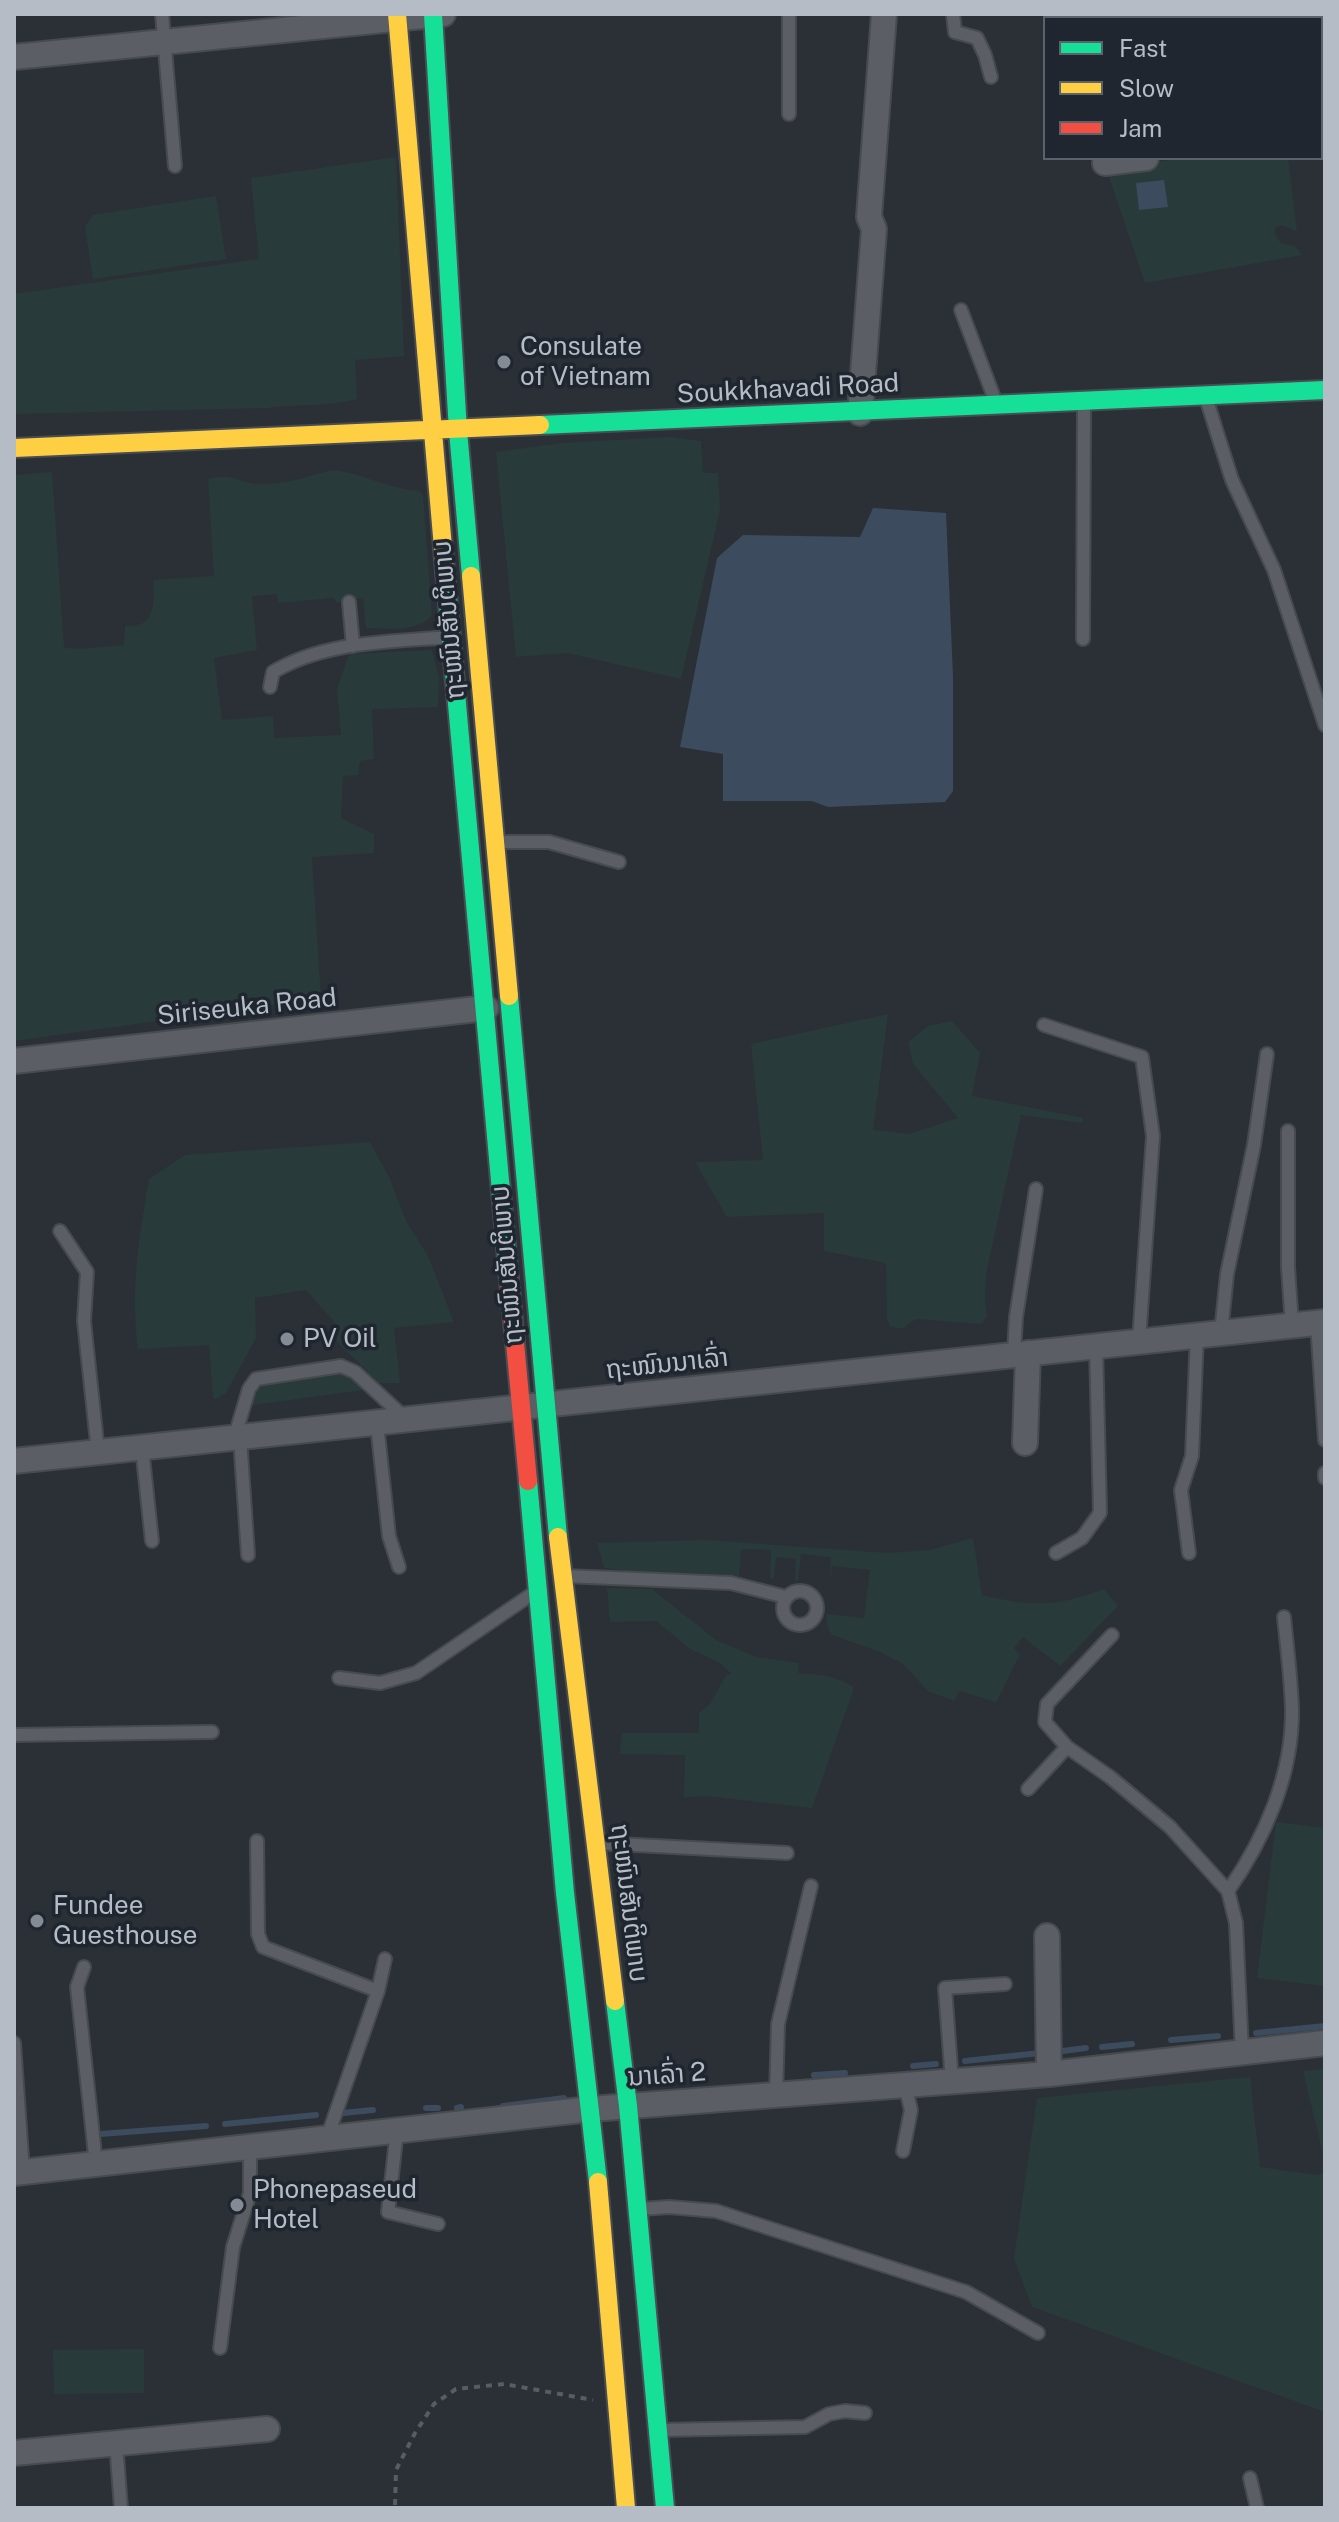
<!DOCTYPE html>
<meta charset="utf-8">
<style>
body{margin:0}
#map{position:relative;width:1339px;height:2522px;overflow:hidden;background:#2a3036;font-family:"Public Sans",sans-serif}
canvas{display:block}
.frame{position:absolute;inset:0;border:16px solid #b6bcc6;pointer-events:none}
.legend{position:absolute;left:1043px;top:16px;width:280px;height:144px;box-sizing:border-box;background:#1f2630;border:2px solid #5b626c;margin:0;padding:10px 14px;list-style:none;font-size:24px;color:#b6bcc6}
.legend li{display:flex;align-items:center;gap:16px;height:40px}
.legend b{width:40px;border:2px solid #5b626c}
</style>
<div id="map">
<canvas width="1339" height="2522"></canvas>
<div class="frame"></div>
<ul class="legend">
<li><b style="height:10px;background:#16e098"></b>Fast</li>
<li><b style="height:10px;background:#ffcf43"></b>Slow</li>
<li><b style="height:10px;background:#f24e42"></b>Jam</li>
</ul>
</div>
<script>
const g = document.querySelector('canvas').getContext('2d');
g.lineJoin = 'round';
function fillPath(path, color) {
  g.fillStyle = color;
  g.fill(path, 'evenodd');
}
function stroke(path, color, width, dash) {
  g.strokeStyle = color;
  g.lineWidth = width;
  g.lineCap = dash ? 'butt' : 'round';
  g.setLineDash(dash || []);
  g.stroke(path);
}
function drawText(font, color, halo, rows, align = 'center') {
  g.font = font + ' "Public Sans","Noto Sans Lao",sans-serif';
  g.lineWidth = 7;
  g.setLineDash([]);
  g.textBaseline = 'middle';
  g.strokeStyle = halo;
  g.fillStyle = color;
  for (const [text, x, y, turn = 0] of rows) {
    g.save();
    g.translate(x, y);
    g.rotate((+turn || 0) * Math.PI / 180);
    g.textAlign = isNaN(turn) ? turn : align;
    if (halo) g.strokeText(text, 0, 0);
    g.fillText(text, 0, 0);
    g.restore();
  }
}
const green = new Path2D(`
 M396 157 404 356 355 360 357 399C327 407 298 404 268 408L14 414V294L259 259 251 178Z
 M1188 158H1288L1297 232 1282 225 1275 227V235L1281 243 1295 246 1302 255 1145 283 1106 168Z
 M216 196 226 259 93 279 85 227 93 215Z
 M668 437 701 441 703 473H718L720 510 681 679 568 653 516 657 496 452 562 443Z
 M332 470C363 473 388 489 419 491L423 495 432 615C418 633 387 628 366 628L363 598 336 603 334 598 278 603 277 594 252 596 257 650 214 658 222 720 273 716 274 738 341 735 337 689 349 654 432 650 439 678 438 707 372 709 374 759 360 761 358 775 343 776 341 818 374 834V853L312 857 321 998 14 1041V475L52 472 64 648 82 649 124 645 125 626C156 628 154 604 153 580L214 576 208 479C235 473 234 482 257 484 283 486 307 476 332 470Z
 M888 1014 873 1130 910 1134 958 1118 913 1064 908 1042 928 1026 952 1021 980 1053 972 1096 1084 1118 1081 1123 1021 1115 986 1274 985 1302 987 1316 982 1324 916 1319 902 1329 890 1326 887 1318 886 1263 824 1251V1213L727 1217 695 1162 763 1160 751 1044Z
 M370 1142 390 1179 406 1221 428 1256 454 1322 394 1328 400 1383H379L337 1341 335 1323 306 1290 255 1298 256 1338 226 1393 216 1399 213 1398 209 1345 138 1349C130 1287 139 1240 149 1179L185 1155Z
 M330 1370 352 1378 362 1385 363 1390 246 1406 260 1380Z
 M973 1538 982 1595C1032 1607 1055 1607 1104 1589L1118 1606 1060 1666 1023 1637 1014 1648 1020 1656C1009 1671 1006 1686 996 1702L959 1691 954 1701 928 1691 903 1664 878 1651 832 1635 827 1626 826 1614 864 1618 870 1570 832 1566 829 1585 831 1557 801 1554 798 1582 795 1580 796 1559 776 1557 774 1579 770 1578 771 1550 741 1549 739 1576 695 1573 653 1574 604 1568 597 1543 706 1540 887 1553 930 1550Z
 M607 1588 652 1589 716 1640 756 1657 799 1663 798 1673C819 1675 838 1675 854 1688L812 1808 706 1796 684 1797 685 1755 620 1754 622 1733H699V1713L710 1704 726 1675 732 1674 720 1663 690 1649 656 1621 610 1622Z
 M1276 1822 1325 1828V1986L1257 1978Z
 M1325 2069V2162L1303 2071Z
 M1250 2077 1260 2167 1316 2175 1325 2173V2412L1032 2307 1014 2258 1037 2098Z
 M144 2349V2393L54 2394 53 2350Z`);
const water = new Path2D(`
 M1164 180 1168 207 1139 210 1136 183Z
 M873 508 946 513 953 676V791L945 802 828 807 812 801H723V754L680 747 717 558 743 535 860 537Z`);
const stream = new Path2D(`
 M1256 2033 1325 2026
 M1171 2040 1218 2036
 M1102 2047 1132 2044
 M1055 2052 1086 2048
 M965 2061 1040 2053
 M913 2066 936 2064
 M814 2075 845 2073
 M503 2106 564 2098
 M426 2108H438
 M457 2108 461 2107
 M343 2113 373 2110
 M225 2124 316 2115
 M100 2134 206 2126`);
const path = new Path2D(`
 M395 2505 396 2470 415 2433 434 2404 456 2389 504 2384 593 2400`);
const lane = new Path2D(`
 M162 14 175 166
 M789 14V114
 M953 14 955 32 977 38 985 55 991 77
 M1061 14 1063 18
 M961 310 995 400
 M1206 398 1232 480 1274 570 1325 725
 M349 602 353 646
 M1083 639 1084 403
 M270 687 273 672C325 641 390 642 449 637
 M499 842H549L619 862
 M1044 1025 1142 1057 1153 1136 1139 1341
 M1288 1131V1267L1292 1326
 M60 1231 87 1272 84 1321 98 1452
 M1317 1323 1325 1440
 M1221 1333 1227 1274 1254 1145 1267 1054
 M1014 1354 1016 1317 1036 1189
 M377 1424 389 1536 399 1567
 M240 1438 248 1555
 M234 1439 249 1389 256 1379 341 1366 355 1372 405 1418
 M142 1448 152 1541
 M1325 1478V1473
 M1056 1553 1082 1538 1100 1513 1096 1346
 M1189 1553 1181 1490 1192 1456 1197 1335
 M565 1576 731 1583 786 1597
 M783 1608a17 17 0 1 1 34 0a17 17 0 1 1-34 0Z
 M1112 1635 1047 1704 1045 1722 1067 1747 1110 1777 1170 1827 1228 1891 1236 1923 1242 2052
 M339 1678 380 1683 416 1673 532 1594
 M14 1735 212 1732
 M1028 1789 1067 1747
 M257 1841 258 1934 263 1947 378 1991
 M598 1843 787 1853
 M1228 1891C1265 1838 1293 1774 1292 1709 1291 1678 1287 1647 1284 1617
 M84 1967 77 1987 96 2164
 M14 2043 23 2172
 M952 2082 945 1988 1005 1984
 M776 2096 778 2024 811 1886
 M397 2130 388 2212 438 2224
 M327 2138 378 1991 385 1959
 M903 2151 911 2110 905 2085
 M641 2209 669 2207 716 2211 966 2292 1038 2333
 M220 2348 233 2247 250 2193V2147
 M662 2430 805 2427 829 2414 845 2411 865 2413
 M116 2443 121 2508
 M1250 2478 1257 2508`);
const street = new Path2D(`
 M14 57 443 14
 M1321 140H1325
 M1105 163 1146 158
 M860 413 874 229 869 217 884 14
 M14 1061 486 1008
 M1025 1443 1028 1353
 M14 1461 1325 1322
 M1047 1936 1049 2074
 M14 2173 591 2109 1049 2074 1325 2043
 M14 2453 267 2429`);
const fast = new Path2D(`
 M433 14 458 431 471 576
 M540 425 1325 390
 M445 571 507 1258
 M509 996 558 1537
 M528 1481 565 1893 598 2182
 M615 2001 628 2106 665 2508`);
const slow = new Path2D(`
 M397 14 445 571
 M14 448 540 425
 M471 576 509 996
 M558 1537 615 2001
 M598 2182 626 2508`);
const jam = new Path2D(`
 M507 1258 528 1481`);
const markers = [
 [504,362,8,"#858b94"],
 [287,1339,8,"#858b94"],
 [37,1921,8,"#858b94"],
 [237,2205,8,"#858b94"]
];
const poiNames = [
 ["Consulate",520,347],
 ["of Vietnam",520,377],
 ["PV Oil",303,1339],
 ["Fundee",53,1906],
 ["Guesthouse",53,1936],
 ["Phonepaseud",253,2190],
 ["Hotel",253,2220]
];
const streetNames = [
 ["Soukkhavadi Road",788,389,-3],
 ["ຖະໜົນສັນຕິພາບ",449,620,-95],
 ["Siriseuka Road",247,1007,-6],
 ["ຖະໜົນສັນຕິພາບ",507,1265,-95],
 ["ຖະໜົນນາເລົ່າ",667,1364,-6],
 ["ຖະໜົນສັນຕິພາບ",629,1903,83],
 ["ນາເລົ່າ 2",667,2075,-4]
];
fillPath(green, '#293a3b');
fillPath(water, '#3c4b5d');
stroke(stream, '#3c4b5d', 6);
stroke(lane, '#474b4f', 16);
stroke(street, '#474b4f', 28);
stroke(fast, '#484c53', 22);
stroke(slow, '#484c53', 22);
stroke(jam, '#484c53', 22);
stroke(path, '#585d61', 4, [6, 6]);
stroke(lane, '#5b5e64', 12);
stroke(street, '#5b5e64', 24);
stroke(fast, '#16e098', 18);
stroke(slow, '#ffcf43', 18);
stroke(jam, '#f24e42', 18);
for (const [x, y, r, color] of markers) {
  const dot = new Path2D();
  dot.arc(x, y, r, 0, 2 * Math.PI);
  g.fillStyle = color;
  g.fill(dot);
  stroke(dot, '#1f2630', 3);
}
drawText('26px', '#b6bcc6', '#1f2630', poiNames, 'left');
drawText('26px', '#b6bcc6', '#1f2630', streetNames);
</script>
